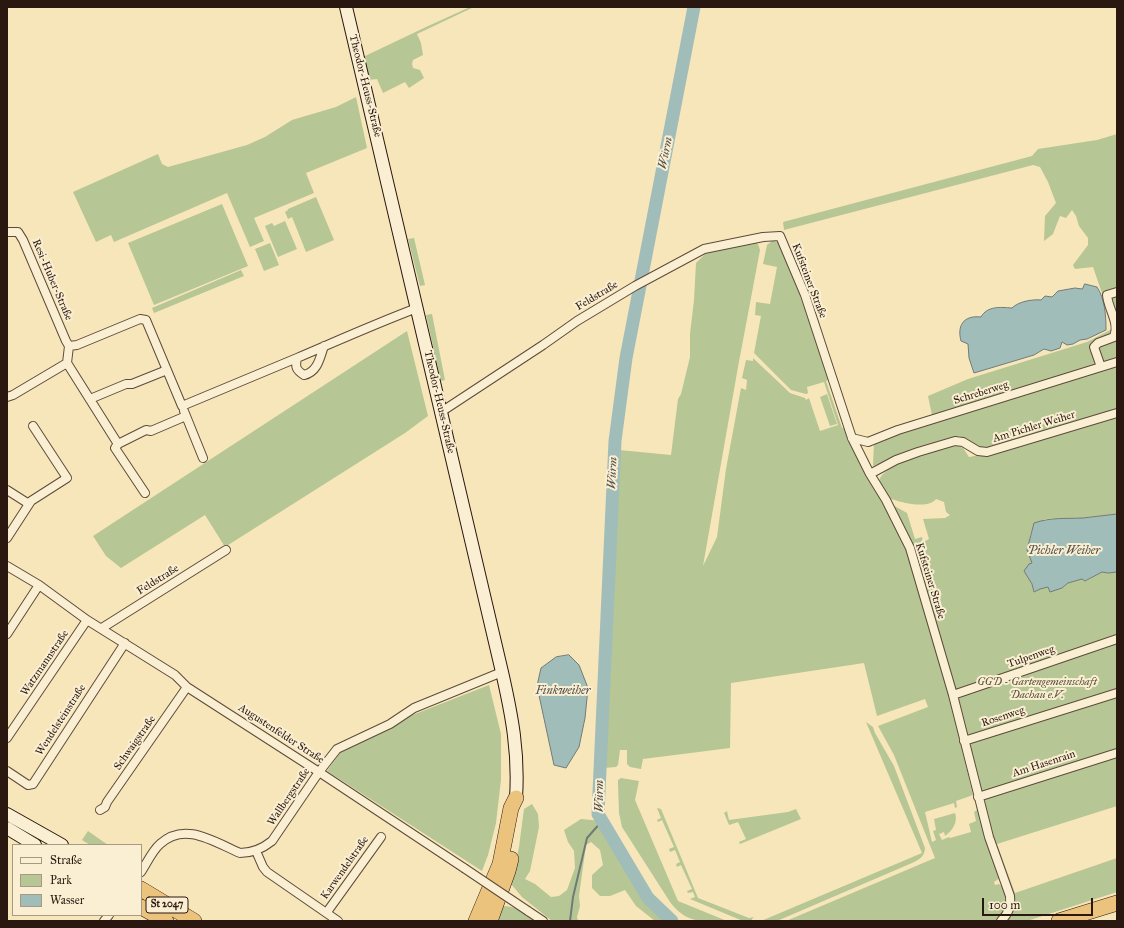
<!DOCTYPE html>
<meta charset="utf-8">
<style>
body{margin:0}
#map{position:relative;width:1124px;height:928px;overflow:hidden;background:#f7e6ba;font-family:"IM FELL Great Primer",serif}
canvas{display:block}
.frame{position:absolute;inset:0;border:8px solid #2a1710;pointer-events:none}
.legend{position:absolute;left:12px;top:844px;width:130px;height:72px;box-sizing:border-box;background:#faefd2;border:1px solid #a79984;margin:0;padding:5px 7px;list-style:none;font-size:12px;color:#2a1710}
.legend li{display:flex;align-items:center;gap:8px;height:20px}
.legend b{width:20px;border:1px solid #a79984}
.scale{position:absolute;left:982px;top:898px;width:111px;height:18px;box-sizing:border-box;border:2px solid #2a1710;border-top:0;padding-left:5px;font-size:12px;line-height:14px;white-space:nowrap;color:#2a1710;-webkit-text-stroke:3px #faefd2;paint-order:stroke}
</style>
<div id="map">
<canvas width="1124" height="928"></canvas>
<div class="frame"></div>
<ul class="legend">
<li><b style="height:5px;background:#faefd2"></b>Straße</li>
<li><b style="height:11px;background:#b6c695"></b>Park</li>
<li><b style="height:11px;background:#a1bdba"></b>Wasser</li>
</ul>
<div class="scale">100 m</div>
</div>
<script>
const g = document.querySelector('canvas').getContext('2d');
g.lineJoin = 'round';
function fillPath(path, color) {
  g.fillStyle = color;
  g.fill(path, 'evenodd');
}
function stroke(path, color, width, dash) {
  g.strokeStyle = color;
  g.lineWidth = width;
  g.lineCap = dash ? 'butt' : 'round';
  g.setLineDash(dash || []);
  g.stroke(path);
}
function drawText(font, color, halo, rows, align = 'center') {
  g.font = font + ' "IM FELL Great Primer",serif';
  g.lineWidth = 4;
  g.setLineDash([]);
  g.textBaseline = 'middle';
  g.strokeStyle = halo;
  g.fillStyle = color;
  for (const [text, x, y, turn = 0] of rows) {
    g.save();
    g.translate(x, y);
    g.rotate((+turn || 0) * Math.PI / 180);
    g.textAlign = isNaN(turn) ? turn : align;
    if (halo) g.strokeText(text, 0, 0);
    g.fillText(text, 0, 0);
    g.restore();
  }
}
const green = new Path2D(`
 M470 7H474L417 34 421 43 423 55 413 60 412 64 413 68 420 70 424 78 409 88 405 82 383 93 377 79 368 80 363 57 426 27Z
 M356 97 367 148 306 173 314 193 254 218 264 241 250 247 227 193 114 242 111 235 96 242 73 192 158 154 162 164 168 167 247 145 265 137 292 120 336 107Z
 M1117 134V514L1082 518H1061L1045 519 1033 527 1030 536 1032 563 1024 571 1032 584 1034 592 1039 589 1048 587 1050 592 1062 588 1068 583 1082 579 1086 581 1102 572 1108 573 1117 572V806L997 844 1015 893 1117 858V892L1027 921H1007L1011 916 1014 906 1013 893 988 823 990 821 938 636 891 504 907 513 915 539 922 537 923 542 929 539 923 519 945 518 950 515 946 512 944 502 936 499C928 510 900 502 888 498 885 493 879 487 879 481 880 476 885 472 889 469 902 461 943 445 957 446 959 446 962 447 963 448L969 457 991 453C980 448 971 441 959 436L873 466 874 442 933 420 928 396 968 379 1087 342 1114 328 1093 267 1075 269 1073 265 1088 245V238L1079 226 1076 216 1072 210 1066 218 1060 216 1053 234 1044 241 1045 216 1056 203 1048 182 1040 167 1033 165 784 230 783 222 1032 156 1038 149 1097 140Z
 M316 197 334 240 306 252 292 217 288 219 285 212 288 210V209Z
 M222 204 248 266 154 305 128 243Z
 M285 221 297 249 278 257 265 226 272 223 274 226Z
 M414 238 425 285 420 286 408 239Z
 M772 241 780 242 803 304 806 310 827 374 829 380 826 381 842 428 845 427 907 550 950 700 973 795 956 801 957 807 955 808 954 803 925 812 932 842 936 840 933 831 936 830 934 819 955 813C958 822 953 830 945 836L944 832 939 834 942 840 949 837 950 838 971 832 969 824 976 821 974 812 977 810 976 806H978L1000 878 994 882 995 885 999 884 1005 889 1008 906 1000 919 996 921H786L935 858 894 755 878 726 928 707 925 699 877 716 864 663 731 683 730 748 643 759 641 769 630 767 627 764V750H620L618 765 616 767 604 768 619 450 671 455 678 399 681 394 690 357V334L694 300 696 263 707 252 755 242 758 244 760 250 738 367 703 566 717 537 726 469 741 388 746 390 747 380 742 378 746 360 753 361V358L790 393 805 398 806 400 809 398 820 431 838 425 824 382 807 387 808 393 806 394 791 390 754 353 761 316 755 315 756 302 770 304 777 267 763 264 767 245Z
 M270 243 279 265 264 271 255 249Z
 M241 270 244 276 154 313 152 308Z
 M432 314 445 380 441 381 426 315Z
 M407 331 428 416 405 433 225 547 205 515 121 568 106 556 93 536Z
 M827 394 837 424 830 426 820 397Z
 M489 685 501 734V780L496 823 488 855 482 871 327 771 342 750 410 716Z
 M866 722 873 727 875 733 894 766 925 848C925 856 919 860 912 863L777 921H761L922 853Z
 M621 778 639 781 635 800 678 901 727 921C701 921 687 924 670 902L622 827 619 813 618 783V780Z
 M532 804 538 814 539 827 530 871 525 879 535 884 551 897 559 896 567 890 575 868 574 851 568 842 564 830 581 819 602 821 648 898 672 921H655L636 906 625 890 610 896H600L592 888V875L603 865 600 850 591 842 586 845 579 896 580 906 577 917 578 921H552L522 897 511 884 519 847 524 809Z
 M657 808 661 809 698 898 749 918 754 917 752 919V921H743L690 899 695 897 693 892 688 893 687 891 692 889 681 865 677 867 676 864 680 862 675 850 670 852 669 849 674 847 662 820 658 822 657 820 661 818Z
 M796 809 801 819 740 844 739 842 746 839 738 822 729 825 724 813 727 811 729 820 788 812Z
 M88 831 108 845H90L82 840Z
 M502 906C516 906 524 912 535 921H495Z`);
const water = new Path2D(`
 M1085 284 1097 287C1105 299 1106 316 1106 330L1087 339 1080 340 1073 344 1067 345 1062 342 1060 348 1051 351 1044 349 1034 355 974 373 969 358 968 344 961 341C957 326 963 315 981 317 987 306 1000 307 1012 308 1018 302 1031 299 1041 300L1045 296 1052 297 1058 291 1075 288 1082 289Z
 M1117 514V572L1108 573 1102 572 1085 581 1082 579 1068 583 1062 588 1050 592 1048 587 1040 589 1034 592 1032 584 1024 571 1029 564 1032 563 1027 550 1034 523C1052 517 1064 519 1083 518 1094 517 1106 515 1117 514Z
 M569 655 579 665 588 688 585 718 579 747 566 768 554 765 537 686 541 668 556 657Z`);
const stream = new Path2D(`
 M570 921 573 897 587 838 602 821`);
const river = new Path2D(`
 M672 921 648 898 598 814 615 441 626 358 694 7`);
const street = new Path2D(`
 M7 232H18L23 240 66 341 69 346
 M69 346 77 345 140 319 146 320 182 406 297 358
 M324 346C320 357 318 372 304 375 296 370 295 367 297 358 337 341 377 323 417 308
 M67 363 118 444 115 448 145 493
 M1101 367 1094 347 1098 343 1114 337C1120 323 1108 309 1107 295L1117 292
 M7 397 13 395 67 363 69 346
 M90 399 126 384H132L167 370
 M184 411 203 458
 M441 412 543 345 577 321 635 286 704 249 763 237 780 236 805 295 852 438 870 474 886 500 910 548 953 695 989 837 1010 896C1011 906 1009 913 1001 921
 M852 438 868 442 898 430 1117 362
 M118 444 146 430 151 431 186 416
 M870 474 896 460 918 452 955 441 963 442 978 451 987 452 1117 413
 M7 490 29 504
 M7 538 31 501 67 478 33 426
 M7 566 39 585 87 620 175 675 187 687 319 772 464 868
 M102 628 226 550
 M7 634 39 585
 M953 695 1117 639
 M7 738 87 620
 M964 741 1117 693
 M7 771 28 785 33 784 125 643
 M978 797 1117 753
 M100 810 105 807 107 802 187 687
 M256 851 263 867 267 872 338 921
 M141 872C147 863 152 851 160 844 185 821 214 842 240 853 252 853 262 849 272 841L319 772 337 749 390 724 414 708 502 672
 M528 911 543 921
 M327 912 381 837
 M104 921 109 915`);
const secondary = new Path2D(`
 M346 7 502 672C512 716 519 753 516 798
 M7 814 62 845
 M7 828 35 845`);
const highway = new Path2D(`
 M141 889 194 921
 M141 907 166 921
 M476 921 500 864 511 808 516 798
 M490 921 508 871 511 859
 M1059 921 1117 903`);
const streetBridge = new Path2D(`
 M464 868 528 911`);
const shields = [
 [167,905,42]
];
const shieldNames = [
 ["St 2047",167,905]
];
const streetNames = [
 ["Theodor-Heuss-Straße",365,86,76],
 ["Resi-Huber-Straße",52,280,67],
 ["Kufsteiner Straße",809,281,69],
 ["Feldstraße",597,296,-31],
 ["Schreberweg",981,393,-17],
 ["Theodor-Heuss-Straße",439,402,77],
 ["Am Pichler Weiher",1034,427,-17],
 ["Feldstraße",158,580,-32],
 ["Kufsteiner Straße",930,581,73],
 ["Tulpenweg",1031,657,-19],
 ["Watzmannstraße",45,663,-56],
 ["Rosenweg",1003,717,-18],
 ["Wendelsteinstraße",61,720,-57],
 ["Augustenfelder Straße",281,734,33],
 ["Schwaigstraße",135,743,-55],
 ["Am Hasenrain",1044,764,-18],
 ["Wallbergstraße",289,797,-56],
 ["Karwendelstraße",345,868,-55]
];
const parkNames = [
 ["GGD - Gartengemeinschaft",1037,682],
 ["Dachau e.V.",1037,695]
];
const waterNames = [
 ["Würm",666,153,-79],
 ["Würm",613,473,-87],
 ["Pichler Weiher",1064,551],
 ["Finkweiher",563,691],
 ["Würm",600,796,-90]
];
fillPath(green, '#b6c695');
fillPath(water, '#a1bdba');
stroke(water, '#717b76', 1);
stroke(stream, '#717b76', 2);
stroke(river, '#a1bdba', 13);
stroke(street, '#5d4b3a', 10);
stroke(secondary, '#2a1710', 14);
stroke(highway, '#2a1710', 16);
stroke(street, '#faefd2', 8);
stroke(secondary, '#faefd2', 12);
stroke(highway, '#ecc37d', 15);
stroke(streetBridge, '#5d4b3a', 10, []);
stroke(streetBridge, '#faefd2', 8);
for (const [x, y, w] of shields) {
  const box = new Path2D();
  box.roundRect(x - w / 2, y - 8, w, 16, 3);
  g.fillStyle = '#faefd2';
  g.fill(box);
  stroke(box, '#2a1710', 1);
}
drawText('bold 10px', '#2a1710', null, shieldNames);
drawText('11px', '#2a1710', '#faefd2', streetNames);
drawText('italic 11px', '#5b543f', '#faefd2', parkNames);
drawText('italic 12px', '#54514c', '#faefd2', waterNames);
</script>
